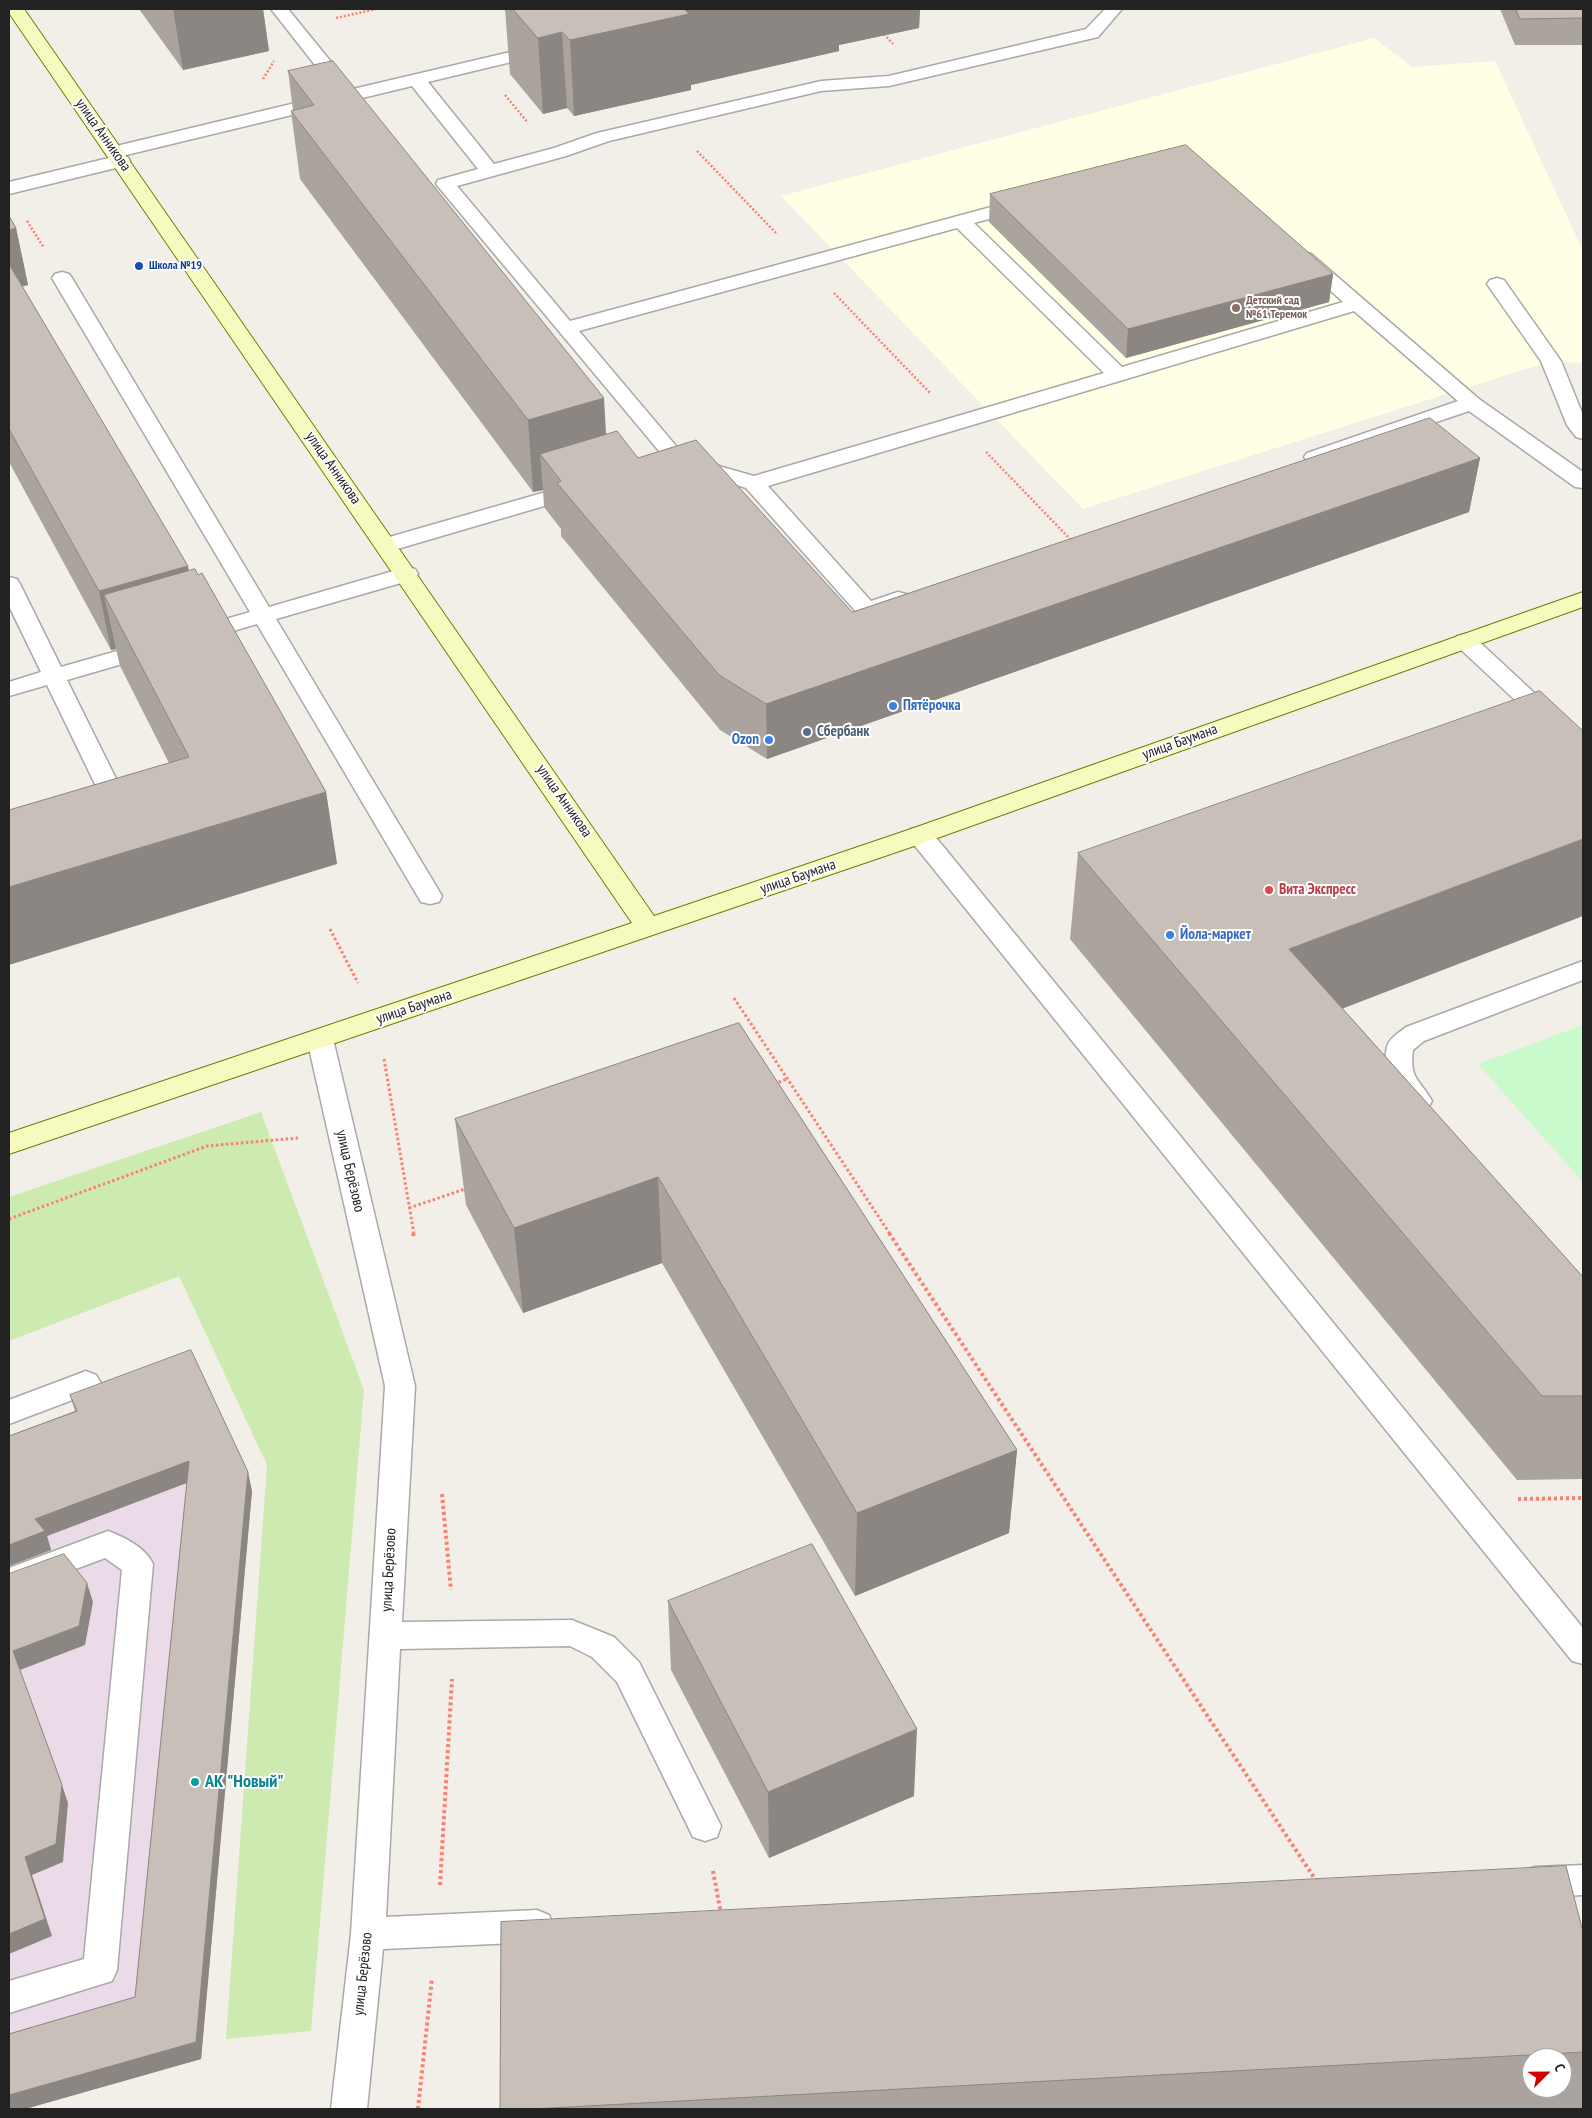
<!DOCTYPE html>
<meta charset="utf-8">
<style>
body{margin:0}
#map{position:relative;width:1592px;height:2118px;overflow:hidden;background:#f2efe9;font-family:"PT Sans Narrow",sans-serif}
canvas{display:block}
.frame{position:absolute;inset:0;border:10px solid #222;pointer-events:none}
.north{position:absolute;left:1522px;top:2048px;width:50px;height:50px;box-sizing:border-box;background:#fff;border:1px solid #a7a7a7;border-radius:50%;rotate:67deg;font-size:14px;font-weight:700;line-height:20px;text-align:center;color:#222}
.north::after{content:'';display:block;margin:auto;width:18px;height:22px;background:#d40000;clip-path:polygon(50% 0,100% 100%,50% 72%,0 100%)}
</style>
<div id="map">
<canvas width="1592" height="2118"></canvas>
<div class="frame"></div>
<div class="north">С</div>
</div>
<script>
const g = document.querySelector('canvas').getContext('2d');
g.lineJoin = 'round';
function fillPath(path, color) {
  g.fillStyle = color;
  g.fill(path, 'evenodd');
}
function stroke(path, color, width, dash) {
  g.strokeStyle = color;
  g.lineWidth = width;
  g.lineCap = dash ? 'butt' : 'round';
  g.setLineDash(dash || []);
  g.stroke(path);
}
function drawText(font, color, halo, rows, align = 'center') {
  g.font = font + ' "PT Sans Narrow",sans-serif';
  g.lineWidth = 4;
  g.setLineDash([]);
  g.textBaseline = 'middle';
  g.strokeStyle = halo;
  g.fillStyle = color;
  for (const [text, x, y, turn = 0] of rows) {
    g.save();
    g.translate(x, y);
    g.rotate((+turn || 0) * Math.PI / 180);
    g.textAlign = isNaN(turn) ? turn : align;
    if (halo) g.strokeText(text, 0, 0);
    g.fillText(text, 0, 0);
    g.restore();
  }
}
const industrial = new Path2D(`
 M220 1426 201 2059 9 2109V1505Z`);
const education = new Path2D(`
 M1374 38 1412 67 1495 61 1583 251V363L1551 361 1083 509 781 196Z`);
const grass = new Path2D(`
 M261 1112 364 1390 311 2031 226 2039 267 1465 179 1276 9 1341V1197Z`);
const park = new Path2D(`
 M1583 1025V1182L1478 1064Z`);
const pathFar2 = new Path2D(`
 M336 18 376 9
 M884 34 893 44
 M263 79 274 61
 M505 95 528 123
 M697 151 776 233
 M27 221 44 248
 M834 293 930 393
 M986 452 1071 540`);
const pathFar1 = new Path2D(`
 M330 929 358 983
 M734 998 890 1234
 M384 1059 414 1234
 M774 1084 787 1079
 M409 1208 468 1188
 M9 1219 207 1146 298 1138`);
const path = new Path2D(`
 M413 1233 414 1237
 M889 1233 1317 1882
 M442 1494 451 1590
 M1518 1499 1583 1498
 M713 1871 721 1914
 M440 1885 452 1679
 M418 2109 432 1978`);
const lane = new Path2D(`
 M271 9H288L353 89 540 45 509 9H527L557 43 560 47 557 51 428 82 494 164 554 148 597 133 821 81 889 76 1086 29 1105 9H1122L1098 37 889 86 821 91 609 141 566 156 457 186 570 321 1017 200 1024 198 1031 200 1033 204 1031 208 974 223 1122 367 1343 302 1294 258 1297 254 1304 252 1311 254 1479 399 1583 472V488L1575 487 1469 411 1321 461 1314 463 1307 461 1304 457 1307 453 1458 401 1354 311 768 486 871 601 898 592 906 594 909 599C902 609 871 618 859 615L746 488 687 469 683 465 687 461 694 459 754 476 1104 373 957 228 579 331 687 459 683 463 676 465 669 463 436 184 438 180 478 169 412 86 122 156 128 157 130 161 128 165 9 194V182L113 157 108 156 105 152 108 148 337 93Z
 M62 272 69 274 72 278 269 607 407 567 415 569 418 574 415 579 276 619 442 896 439 902 430 904 421 902 257 624 196 642 188 640 185 635 188 630 250 612 52 278 55 274Z
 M1497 278 1504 280 1561 361 1583 415V439L1576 437 1567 425 1541 361 1487 284 1490 280Z
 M577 483 585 484 588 489 585 494 387 552 379 550 376 545 379 540Z
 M9 577 17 579 20 584 61 667 152 641 160 643 163 648 160 653 67 680 133 813 130 819 121 821 112 819 109 813 47 685 9 696V682L41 672 9 606Z
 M1465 634 1473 636 1583 738V759L1575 756 1457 646 1454 641 1457 636Z
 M920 827 929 829 1583 1628V1664L1572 1661 911 841 908 835 911 829Z
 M1583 961V980L1424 1041 1413 1050C1409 1080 1420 1079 1432 1101L1428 1108C1399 1117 1380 1072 1387 1047 1389 1038 1399 1033 1406 1027Z
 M320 1030 329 1032 333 1039 415 1386 402 1622 572 1620 614 1637 639 1662 721 1826 717 1837 705 1841 693 1837 617 1682 592 1657 570 1646 400 1649 386 1917 537 1910 549 1915 554 1926 549 1937 537 1942 383 1949 367 2109H331L351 1934 385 1386 307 1039 311 1032Z
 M86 1371 96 1375 101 1383 96 1391 9 1424V1400Z
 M108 1531C124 1537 146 1548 153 1564L117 1970 112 1981 9 2013V1981L84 1959 122 1570 105 1558 9 1594V1568Z
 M1583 1865V1895L1535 1897 1523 1893 1518 1882 1523 1871 1535 1867Z`);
const secondary = new Path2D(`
 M9 9H24L654 916 911 829 1583 592V607L929 841 9 1154V1133L632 923 9 13Z`);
const wall = new Path2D(`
 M139 9H263L269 51 183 70Z
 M505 9H920L919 28 839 45V51L691 85V90L574 116 567 108 543 114 510 74Z
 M1500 9H1583V45H1515Z
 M288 71 606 434 852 612 1480 458 1469 512 767 759 720 730 561 536V529L544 507 543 490 533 492 300 179 291 111 293 110Z
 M990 194 1333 274 1329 302 1126 358 989 222Z
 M9 216 16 228 28 285 22 286 189 571 326 792 337 864 169 763 120 666 116 649 111 650 9 462Z
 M1078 853 1343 1009 1583 1277V1479L1517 1480 1070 939Z
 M739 1023 1017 1450 1009 1533 855 1596 662 1263 523 1313 466 1205 455 1119Z
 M70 1395 252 1491 201 2059 25 2109H9L135 1997 187 1483 47 1536 51 1550 9 1566V1436L75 1411Z
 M668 1601 914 1796 769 1858 671 1670Z
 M1583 1932V2109H500ZM1532 2058H1562V2088H1532Z`);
const shadedWall = new Path2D(`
 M173 9H263L269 51 183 70Z
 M690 9H920L919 28 839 45V51L691 85V90L574 116 570 40Z
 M562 32 567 108 543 114 538 38Z
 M16 228 28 285 9 290V230Z
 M1333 274 1329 302 1126 358 1128 329Z
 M604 398 608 470 540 454 543 490 533 492 528 420Z
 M1480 458 1469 512 767 759 766 704Z
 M188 566 199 625 104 595 116 649 111 650 99 591Z
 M326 792 337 864 9 965V887Z
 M1583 839V916L1274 1035 1289 949Z
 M658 1177 662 1263 523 1313 514 1228Z
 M1017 1450 1009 1533 855 1596 857 1513Z
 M189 1461 194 1480 47 1536 51 1550 9 1566V1545L35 1519Z
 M248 1472 252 1491 201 2059 25 2109H9V2095L196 2042Z
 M87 1583 93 1602 85 1645 20 1670 13 1651Z
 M917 1729 914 1796 769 1858 768 1792Z
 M62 1785 68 1803 63 1862 32 1875 52 1936 9 1954V1934L25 1857Z`);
const building = new Path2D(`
 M513 9H690L685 10 689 14 570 40 562 32 538 38Z
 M1516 9H1583V18L1520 19Z
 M333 61 604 398 528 420 291 111 314 105 288 71Z
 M1186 145 1333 274 1128 329 990 194Z
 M9 216 16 228 9 230Z
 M9 264 188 566 99 591 9 429Z
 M1430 418 1480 458 766 704 719 675 557 483 561 481 540 454 617 431 638 458 696 440 852 612Z
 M195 569 198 575 202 573 326 792 9 887V810L189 757 104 595Z
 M1540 691 1583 731V839L1289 949 1583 1277V1396H1542L1078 853Z
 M739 1023 1017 1450 857 1513 658 1177 514 1228 455 1119Z
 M191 1350 248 1472 196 2042 9 2095V2034L135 1997 189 1461 35 1519 45 1531 9 1545V1436L77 1411 70 1395Z
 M812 1544 917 1729 768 1792 668 1601Z
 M64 1554 87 1583 79 1626 13 1651 62 1785 56 1844 25 1857 45 1919 9 1934V1574Z
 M1566 1866 1583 1932V2052L532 2109H500L501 1922Z`);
const markers = [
 [139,266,5,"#1a4fb4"],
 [1236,308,5,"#8d6e63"],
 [893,706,5,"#3f7fe0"],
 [807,732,5,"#5c6f8a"],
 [769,740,5,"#3f7fe0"],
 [1269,890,5,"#e0444e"],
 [1170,935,5,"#3f7fe0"],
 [195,1782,5,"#0f9aa8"]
];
const farTransitnames = [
 ["Школа №19",149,266]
];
const farEducationnames = [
 ["Детский сад",1246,301],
 ["№61 Теремок",1246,315]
];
const streetNames = [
 ["улица Анникова",103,135,55],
 ["улица Анникова",333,468,55],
 ["улица Баумана",1180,742,-20],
 ["улица Анникова",564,801,55],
 ["улица Баумана",798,877,-19],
 ["улица Баумана",414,1007,-19],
 ["улица Берёзово",350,1171,77],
 ["улица Берёзово",389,1570,-87],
 ["улица Берёзово",363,1974,-84]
];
const shopNames = [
 ["Пятёрочка",903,706],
 ["Ozon",759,740,"right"],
 ["Йола-маркет",1180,935]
];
const serviceNames = [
 ["Сбербанк",817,732]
];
const healthNames = [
 ["Вита Экспресс",1279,890]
];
const nearCulturenames = [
 ["АК \"Новый\"",205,1782]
];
fillPath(industrial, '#ebdbe8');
fillPath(education, '#ffffe5');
fillPath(grass, '#cdebb0');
fillPath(park, '#c8facc');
stroke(lane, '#a9a9a9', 3);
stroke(secondary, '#707d05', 2);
stroke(pathFar2, '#fa8072', 2.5, [2, 2]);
stroke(pathFar1, '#fa8072', 3, [2.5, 2.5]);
stroke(path, '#fa8072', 4, [3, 3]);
fillPath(lane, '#fff');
fillPath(secondary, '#f7fabf');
fillPath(wall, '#aba49e');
fillPath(shadedWall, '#8b8681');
fillPath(building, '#c7bfb8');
stroke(building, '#8b8681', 1);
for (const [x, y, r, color] of markers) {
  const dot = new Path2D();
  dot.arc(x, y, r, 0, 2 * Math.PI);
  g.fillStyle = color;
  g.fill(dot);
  stroke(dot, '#fff', 2);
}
drawText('bold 12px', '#164399', '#fff', farTransitnames, 'left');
drawText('bold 12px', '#785e54', '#fff', farEducationnames, 'left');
drawText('15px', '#222', '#fff', streetNames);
drawText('bold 15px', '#366cbe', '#fff', shopNames, 'left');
drawText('bold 15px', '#4e5e75', '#fff', serviceNames, 'left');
drawText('bold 15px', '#be3a42', '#fff', healthNames, 'left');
drawText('bold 18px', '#0d838f', '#fff', nearCulturenames, 'left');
</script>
